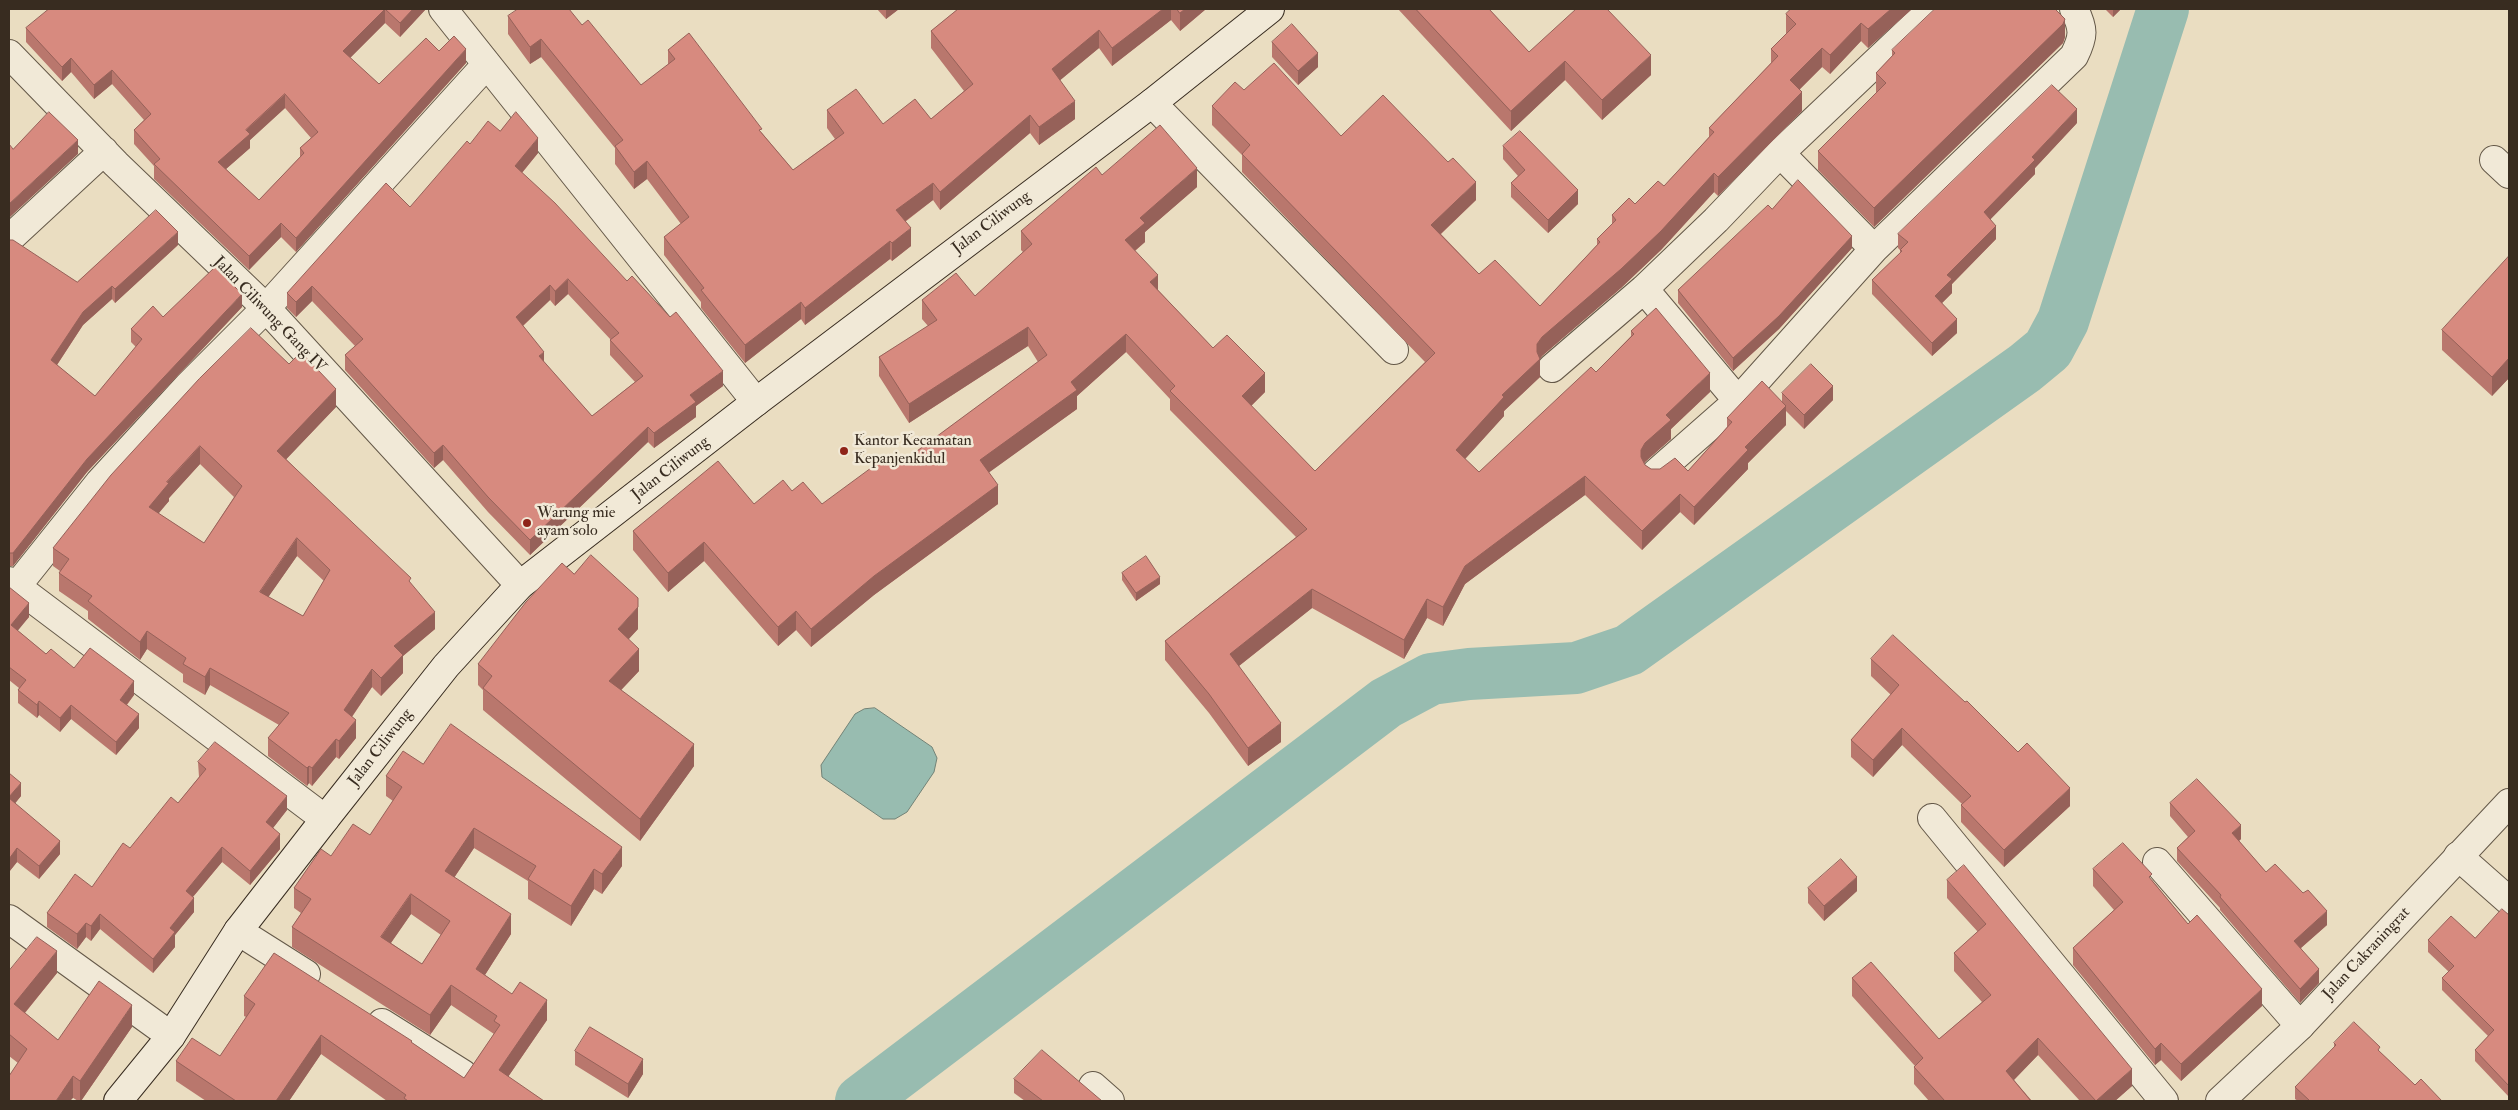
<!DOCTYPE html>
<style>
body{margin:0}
#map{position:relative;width:2518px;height:1110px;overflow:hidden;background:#eaddc1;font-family:"IM FELL Double Pica",serif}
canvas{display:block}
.frame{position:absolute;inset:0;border:10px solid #382c20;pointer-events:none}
</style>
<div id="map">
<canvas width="2518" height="1110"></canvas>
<div class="frame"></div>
</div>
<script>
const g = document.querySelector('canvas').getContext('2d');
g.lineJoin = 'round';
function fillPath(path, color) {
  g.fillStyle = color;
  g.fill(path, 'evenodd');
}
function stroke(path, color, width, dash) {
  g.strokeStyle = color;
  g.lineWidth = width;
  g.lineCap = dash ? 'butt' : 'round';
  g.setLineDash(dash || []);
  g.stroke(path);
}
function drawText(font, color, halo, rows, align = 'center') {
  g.font = font + ' "IM FELL Double Pica",serif';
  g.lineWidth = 5;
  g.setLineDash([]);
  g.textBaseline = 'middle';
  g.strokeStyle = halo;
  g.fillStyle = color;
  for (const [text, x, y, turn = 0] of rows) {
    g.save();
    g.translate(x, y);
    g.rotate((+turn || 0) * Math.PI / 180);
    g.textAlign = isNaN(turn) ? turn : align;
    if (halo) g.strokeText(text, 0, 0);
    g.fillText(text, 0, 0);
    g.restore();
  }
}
const water = new Path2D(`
 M875 708 932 747 937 758 934 772 907 812 895 819H883L822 777 821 765 855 714 864 709Z`);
const river = new Path2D(`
 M861 1101 1386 703 1431 679 1469 674 1576 668 1629 650 2025 368 2048 349 2063 321 2163 9`);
const minor = new Path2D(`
 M443 9 756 402
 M9 54 116 164 266 308 520 585
 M1152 103 1394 350
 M1780 153 1874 249
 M2494 160 2509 174
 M9 239 104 151
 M1644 289 1738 401
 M1552 368 1644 289 1716 220 1780 153 1932 9
 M1656 473 1738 401 1874 249 2074 56C2084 36 2084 29 2074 9
 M9 581 325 819
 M16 587 99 483 188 386 266 308 486 65
 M1932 818 2164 1101
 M2458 856 2509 901
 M2157 862 2300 1026
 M9 919 171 1036
 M238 931 306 974
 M382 1023 463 1074
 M1093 1086 1110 1101`);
const tertiary = new Path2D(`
 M2220 1101 2300 1026 2509 803`);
const secondary = new Path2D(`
 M118 1101 171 1036 238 931 325 819 446 666 520 585 756 402 1152 103 1270 9`);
const wall = new Path2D(`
 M49 9H426L400 37 385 23 350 58 379 84 439 51 466 63 296 252 281 237 249 270 154 179V166L134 144V130L144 120 112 84 94 99 71 72 62 81 26 42V28ZM285 108 311 138 300 148V157L259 200 226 169 250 148V140Z
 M877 9H899L886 19Z
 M958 9H1206L1180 31 1171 20 1112 66 1099 48 1060 80 1075 119 1039 145 1030 133 940 210 933 200 905 222 911 246 892 261 890 259 805 325 801 319 745 363 701 308V302L664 255V237L681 224 647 179 634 189 615 164V148L541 57 530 64 508 34V16L582 25 641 85 668 65V50L762 133 793 170 835 139 827 128V110L883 124 931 119 964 91 931 48V31Z
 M1398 9H1489L1529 52 1651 75 1602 120 1565 80 1511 131Z
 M1791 9H1912L1868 48 1861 41 1830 74 1822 67 1800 89 1802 111 1718 196 1714 192 1661 250 1621 288 1542 356 1540 359V377L1504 411V416L1465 459 1479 472 1596 372 1631 336V331L1710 392 1671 429V439L1645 462 1644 464 1645 465 1651 469 1688 471 1727 427V418L1782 402V393L1833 400 1804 429 1786 411V425L1748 463V469L1694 525 1680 512 1642 550 1585 495 1465 584 1443 626 1427 618 1404 659 1312 608 1239 666 1281 742 1248 766 1209 713 1165 660V641L1296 537 1170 410V399L1126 352 1077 396V409L989 472 998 504 874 595 811 647 796 630 778 646 704 561 668 592 633 550V531L754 504 792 491 822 504 898 465 1038 362 1028 346 909 423 879 376V357L928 326 922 319V300L975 296 1023 252 1021 250V231L1102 175 1197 187 1145 232V242L1135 251 1158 290 1213 348 1265 392 1251 406 1315 471 1425 362 1242 172V155L1212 125V106L1244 90 1476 200 1441 234 1479 274 1540 306 1597 245V239L1612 225V215L1635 204 1664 186 1709 137V128L1771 63V49L1786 34V14Z
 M2105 9H2121L2113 17Z
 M2065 37 2063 43 1874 227 1818 170V151L1877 93 1876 92V73L1892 56V50Z
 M1272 42 1318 67 1298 85 1272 57Z
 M2077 123 2035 168V174L1990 219 1996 239 1952 284V293L1942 303 1957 333 1932 356 1872 294V280L1900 253V250L1898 248V234Z
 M500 131 538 153 522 173 723 386 696 406V417L654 448 648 442 530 555 488 512 443 460 434 468 345 370V355L355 346 312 301 296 317 287 308V293L410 207ZM568 294 611 340H610V355L635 382 592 416 544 362 523 326 550 300 555 306Z
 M1503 146 1578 204 1548 233 1511 197V183L1518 176 1503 159Z
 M1772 209 1852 248 1779 329 1733 371 1678 303V290Z
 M9 240 77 282 178 245 115 303 112 299 83 325 57 365 95 396 136 347 131 342V329L163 317 242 307 87 472 13 566H9Z
 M2509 256V378L2492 396 2442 350V330Z
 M289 364 336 407 286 459 411 584 435 629 403 656V673L381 696 372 687 352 717 356 738 339 759 336 757 312 786 309 783 307 786 268 756V738L279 725 210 685 205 695 183 682V674L147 649 140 660 88 619V611L59 591V573L60 571 53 566V548ZM200 464 234 497 204 543 158 513 169 501V498ZM297 556 324 581 303 616 268 597Z
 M1122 573 1160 584 1136 601 1122 580Z
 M9 587 29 617 17 630 46 654 74 668 134 695 127 705 139 728 116 755 71 719 60 732 39 715 37 718 18 703V690L19 688 9 680Z
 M638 629 628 639 639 671 621 690 694 766 640 841 483 710V690L478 685V664Z
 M1871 659 2070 806 2004 867 1961 822V805L1962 804 1902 745 1873 777 1851 757V740L1891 695 1871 676Z
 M198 762 287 810 273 828 280 849 250 885 222 862 193 897 194 912 175 935V947L153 973 100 929 91 941 86 937 77 949 47 927V913L92 887 130 848 178 803 199 777Z
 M423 764 622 866 602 894 594 889 571 926 528 899V881L474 848 454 878 511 934 485 975 547 1020 508 1077 544 1101H387L321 1054 289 1101H206L176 1081V1061L220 1056 246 1017 244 1016V996L412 1043 464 1078 494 1034 451 1005 430 1035 292 947V927L301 913 294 908V888L331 856 370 835 393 801 386 796V776ZM411 914 441 935 422 964 391 943Z
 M9 773 21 796 15 803 60 854 39 879 17 862 9 872Z
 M2170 803 2241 839 2239 841 2266 872 2327 925 2301 948 2319 983 2300 1003 2220 910V908L2177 861V848L2188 837 2170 816Z
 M2093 869 2152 880 2188 924 2262 1006 2181 1081 2161 1060 2155 1065 2073 965V948L2114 910 2093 886Z
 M1947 880 2132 1086 2115 1101H2080L2038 1055 2014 1080 2032 1101H1929L1914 1084V1067L1915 1066 1852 996V978L1939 1039 1982 1002 1954 971V953L1978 932 1947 898Z
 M1808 888 1857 891 1824 921 1808 903Z
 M2509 915V1097L2475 1061V1050L2488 1036 2442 990V978L2449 972 2428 952V940L2475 938Z
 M9 971 57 973 25 1013 58 1040 132 1027 81 1101H78L18 1063 9 1056Z
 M2334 1043 2380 1052 2415 1085 2442 1101H2298L2295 1099V1087L2334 1048Z
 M575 1051 643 1074 628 1098 575 1065Z
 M1014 1079 1102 1101H1025L1014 1093Z`);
const shadedWall = new Path2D(`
 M385 9V23L343 65V51Z
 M413 9H426L400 37V23Z
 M886 9H899L886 19Z
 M1163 9H1171V20L1112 66V48Z
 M1185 9H1206L1180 31V13Z
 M1891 9H1912L1868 48V29Z
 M2113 9H2121L2113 17Z
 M2065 19V37L2063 43 1874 227V208Z
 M1861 23V41L1830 74V55Z
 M1099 30V48L1052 87V69Z
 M541 39V57L530 64V47Z
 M1822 48V67L1790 99V80Z
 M466 49V63L296 252V238Z
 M1318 53V67L1298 85V71Z
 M1651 55V75L1602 120V100Z
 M71 58V72L62 81V67Z
 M1565 61V80L1511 131V111Z
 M112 70V84L94 99V85Z
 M1802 92V111L1718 196V177Z
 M285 94V108L250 140V148L218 176V162L246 130Z
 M1075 101V119L1039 145V127Z
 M2077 109V123L2035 168V174L1984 226V212L2032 157Z
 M1030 115V133L940 210V192Z
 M538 138V153L515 181V166Z
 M78 140V154L9 218V204Z
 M647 161V179L634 189V172Z
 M1197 168V187L1145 232V242L1125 259V240L1140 218Z
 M1714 173V192L1661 250 1621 288 1542 356 1540 359V377L1504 411V416L1456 469V450L1502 395 1542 337Z
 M1476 182V200L1431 243V225Z
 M933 183V200L896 228V210Z
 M1578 190V204L1548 233V220Z
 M281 223V237L249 270V256Z
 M1996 226V239L1952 284V293L1935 310V296L1947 275Z
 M911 228V246L892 261V243Z
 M178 232V245L115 303V289Z
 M1852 236V248L1779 329 1733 371V358Z
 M890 241V259L805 325V308Z
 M1158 275V294L1150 282Z
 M568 279V294L555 306V291Z
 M550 285V300L516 332V317Z
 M112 286V299L83 325 51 374V360L83 312Z
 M312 286V301L296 317V302Z
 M242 294V307L87 472 13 566V553L87 459Z
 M801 302V319L745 363V345Z
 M1957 319V333L1932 356V343Z
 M1028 327V346L909 423V404Z
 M1126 334V352L1077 396V409L980 479V460L1071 382Z
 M544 352V367L539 356Z
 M2509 358V378L2492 396V377Z
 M723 371V386L696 406V417L654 448V433L690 395Z
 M1265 373V392L1242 415V396Z
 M1710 373V392L1671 429V439L1645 462 1641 468V476V450L1645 443 1666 415Z
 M1833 386V400L1804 429V415Z
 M336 389V407L277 469V451Z
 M1786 406V425L1748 463V469L1694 525V507L1745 447Z
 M648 427V442L530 555V540Z
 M443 445V460L434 468V453Z
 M200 446V464L169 498V501L149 525V507L167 482Z
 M1585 476V495L1465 584 1443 626V607L1465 566Z
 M998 485V504L874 595 811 647V629L874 576Z
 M1680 494V512L1642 550V531Z
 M297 538V556L260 609V592Z
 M704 542V561L668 592V573Z
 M1160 577V584L1136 601V593Z
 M1312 589V608L1230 673V654Z
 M1427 599V618L1404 659V640Z
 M29 603V617L11 639V625Z
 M638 607V629L618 651V629Z
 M796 611V630L778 646V627Z
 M435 612V629L403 656V673L381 696V678L394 646Z
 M147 631V649L140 660V642Z
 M639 649V671L609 703V681Z
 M210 668V685L205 695V677Z
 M372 669V687L344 728V710Z
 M134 681V695L120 713V700Z
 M39 701V715L37 718V705Z
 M71 705V719L60 732V718Z
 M139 714V728L116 755V742Z
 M356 720V738L339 759V741Z
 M1281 723V742L1248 766V748Z
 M1902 728V745L1873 777V760Z
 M336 739V757L312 786V768Z
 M694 744V766L640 841V819Z
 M309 766V783L307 786V768Z
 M21 783V796L9 811V797Z
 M2070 788V806L2004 867V850Z
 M287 796V810L266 837V822Z
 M2241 825V839L2232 847V833Z
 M474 828V848L445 891V871Z
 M280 834V849L250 885V871Z
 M60 841V854L39 879V866Z
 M222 847V862L186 905V891Z
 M622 847V866L602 894V874Z
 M17 848V862L9 872V859Z
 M594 869V889L571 926V906Z
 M1857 877V891L1824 921V906Z
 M411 894V914L381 957V937Z
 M194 898V912L175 935V947L153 973V959L170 928Z
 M2327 911V925L2294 954V941Z
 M100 914V929L91 941V926Z
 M511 914V934L476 989V969Z
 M86 923V937L77 949V934Z
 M57 951V973L14 1026V1004Z
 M2319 969V983L2300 1003V989Z
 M451 985V1005L430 1035V1015Z
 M2262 989V1006L2181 1081V1064Z
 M547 1000V1020L499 1090V1070Z
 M132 1005V1027L81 1101H80V1081Z
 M321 1035V1054L289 1101H276Z
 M2038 1038V1055L2006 1088V1071Z
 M2161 1043V1060L2155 1065V1049Z
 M643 1059V1074L628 1098V1084Z
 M2132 1069V1086L2115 1101H2096Z
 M73 1076V1098L70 1101H56Z`);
const building = new Path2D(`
 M49 9H413L400 23 385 9 343 51 379 84 426 38 439 51 454 36 466 49 296 238 281 223 249 256 154 164 160 159 134 130 151 114 112 70 94 85 71 58 62 67 26 28ZM285 94 318 132 300 148 304 153 259 200 218 162 250 134 246 130Z
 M518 9H569L582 25 588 20 641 85 675 59 668 50 689 33 762 129 759 130 793 170 844 133 827 110 856 89 883 124 915 99 931 119 973 84 931 31 958 9H1163L1112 48 1099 30 1052 69 1075 101 1039 127 1030 115 940 192 933 183 896 210 911 228 892 243 890 241 805 308 801 302 745 345 701 290 704 288 664 237 689 217 647 161 634 172 615 146 623 140 541 39 530 47 508 16Z
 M1177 9H1185L1180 13Z
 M1416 9H1489L1529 52 1576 9H1607L1651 55 1602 100 1565 61 1511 111Z
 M1791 9H1891L1868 29 1861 23 1830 55 1822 48 1790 80 1802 92 1718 177 1714 173 1661 231 1621 269 1542 337 1537 344V352L1540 359 1502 395 1504 397 1456 450 1479 472 1591 367 1596 372 1634 334 1631 331 1656 308 1710 373 1666 415 1671 420 1645 443 1641 450V457L1645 465 1651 469H1660L1675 458 1688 471 1732 422 1727 418 1762 381 1786 406 1745 447 1748 450 1694 507 1680 494 1642 531 1585 476 1465 566 1443 607 1427 599 1404 640 1312 589 1230 654 1281 723 1248 748 1209 694 1165 641 1307 529 1170 391 1175 386 1126 334 1071 382 1077 390 980 460 998 485 874 576 811 629 796 611 778 627 704 542 668 573 633 531 718 461 754 504 783 480 792 491 803 482 822 504 890 454 898 465 1047 355 1028 327 909 404 879 357 937 320 922 300 956 273 975 296 1032 244 1021 231 1096 167 1102 175 1160 125 1197 168 1140 218 1145 223 1125 240 1158 275 1150 282 1213 348 1227 335 1265 373 1242 396 1315 471 1435 353 1242 154 1250 145 1212 106 1235 82 1244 90 1274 63 1341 136 1383 95 1448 162 1453 158 1476 182 1431 225 1479 274 1495 260 1540 306 1600 242 1597 239 1616 220 1612 215 1629 198 1635 204 1658 181 1664 186 1714 132 1709 128 1778 56 1771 49 1796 24 1786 14Z
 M1935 9H2055L2065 19 2063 24 1874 208 1818 151 1886 83 1876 73 1895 53 1892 50Z
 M1292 24 1318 53 1298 71 1272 42Z
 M2052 85 2077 109 2032 157 2035 160 1984 212 1996 226 1947 275 1952 279 1935 296 1957 319 1932 343 1872 280 1902 251 1900 250 1908 242 1898 234Z
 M49 112 78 140 9 204V144L13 149Z
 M516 112 538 138 515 166 555 203 627 281 632 276 670 317 676 312 723 371 690 395 696 402 654 433 648 427 530 540 488 497 443 445 434 453 345 355 363 339 312 286 296 302 287 293 386 183 410 207 467 141 470 144 488 121 500 131ZM568 279 619 333 610 340 643 376 592 416 539 356 544 352 516 317 550 285 555 291Z
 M1520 131 1578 190 1548 220 1511 183 1525 170 1503 146Z
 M1798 180 1852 236 1779 316 1733 358 1678 290 1768 205 1772 209Z
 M156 210 178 232 115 289 112 286 83 312 51 360 95 396 142 339 131 329 153 306 163 317 215 267 242 294 87 459 13 553H9V240H13L77 282Z
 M2509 256V358L2492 377 2442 330Z
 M251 328 289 364 301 352 336 389 277 451 411 578 409 581 435 612 394 646 403 655 381 678 372 669 344 710 356 720 339 741 336 739 312 768 309 766 307 768 268 738 289 713 210 668 205 677 183 664 186 658 147 631 140 642 88 601 92 596 59 573 69 559 53 548 111 475 199 379ZM200 446 242 486 204 543 149 507 169 483 167 482ZM297 538 330 570 303 616 260 592Z
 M1811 364 1833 386 1804 415 1782 393Z
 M591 555 638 598V607L618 629 639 649 609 681 694 744 640 819 483 688 492 676 478 664 526 602 562 563 574 574Z
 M1146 556 1160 577 1136 593 1122 573Z
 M9 587 29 603 11 625 46 654 51 649 74 668 90 648 134 681 120 700 139 714 116 742 71 705 60 718 39 701 37 705 18 690 26 680 9 667Z
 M1893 635 1965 702 1967 701 2018 752 2027 743 2070 788 2004 850 1961 805 1971 796 1902 728 1873 760 1851 740 1899 685 1871 659Z
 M451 724 622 847 602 874 594 869 571 906 528 879 536 866 474 828 445 871 511 914 476 969 512 994 520 982 547 1000 499 1070 544 1101H408L404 1098 406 1095 321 1035 276 1101H236L176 1061 192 1038 220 1056 255 1004 244 996 274 953 412 1041 411 1042 464 1078 500 1025 494 1021 497 1016 451 985 430 1015 292 927 311 899 294 888 321 849 331 856 353 824 370 835 402 787 386 776 403 751 423 764ZM411 894 450 921 422 964 381 937Z
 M215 742 287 796 266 822 280 834 250 871 222 847 186 891 194 898 170 928 175 932 153 959 100 914 91 926 86 923 77 934 47 913 75 874 92 887 123 843 130 848 171 797 178 803 206 769 198 762Z
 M9 773 21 783 9 797Z
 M2197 779 2241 825 2232 833 2266 872 2275 864 2303 893 2308 890 2327 911 2294 941 2319 969 2300 989 2220 897 2221 895 2177 848 2195 831 2170 803Z
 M9 798 60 841 39 866 17 848 9 859Z
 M2123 843 2152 874 2149 877 2188 924 2197 915 2262 989 2181 1064 2161 1043 2155 1049 2073 948 2123 902 2093 869Z
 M1841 859 1857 877 1824 906 1808 888Z
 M1964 865 2132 1069 2096 1101 2038 1038 2006 1071 2031 1101H1945L1914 1067 1923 1058 1852 978 1871 962 1939 1039 1991 995 1954 953 1986 924 1947 880Z
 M2502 909 2509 915V1086L2475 1050 2494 1030 2442 978 2454 966 2428 940 2451 916 2475 938Z
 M37 937 57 951 14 1004 58 1040 99 981 132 1005 80 1081 73 1076 56 1101H9V1076L27 1049 9 1034V971Z
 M2354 1022 2380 1047 2378 1050 2415 1085 2421 1079 2442 1101H2310L2295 1087 2336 1045 2334 1043Z
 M590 1027 643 1059 628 1084 575 1051Z
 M1042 1050 1102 1101H1043L1014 1079Z`);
const markers = [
 [844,451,5,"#8f2418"],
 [527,523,5,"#8f2418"]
];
const streetNames = [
 ["Jalan Ciliwung",992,223,-37],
 ["Jalan Ciliwung Gang IV",269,315,46],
 ["Jalan Ciliwung",671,469,-38],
 ["Jalan Ciliwung",381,748,-52],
 ["Jalan Cakraningrat",2367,954,-47]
];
const poiNames = [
 ["Kantor Kecamatan",854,442],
 ["Kepanjenkidul",854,460],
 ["Warung mie",537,514],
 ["ayam solo",537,532]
];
fillPath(water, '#98bcb0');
stroke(water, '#728276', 1);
stroke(river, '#98bcb0', 52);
stroke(minor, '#645848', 30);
stroke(tertiary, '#645848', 30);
stroke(secondary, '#382c20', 30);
stroke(minor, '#f1e9d7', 28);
stroke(tertiary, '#f1e9d7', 28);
stroke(secondary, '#f1e9d7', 28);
fillPath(wall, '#b9776d');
fillPath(shadedWall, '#966159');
fillPath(building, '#d78a7f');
stroke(building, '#966159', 1);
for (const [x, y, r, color] of markers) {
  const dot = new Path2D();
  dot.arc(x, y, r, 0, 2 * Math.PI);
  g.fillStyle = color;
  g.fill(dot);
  stroke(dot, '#f1e9d7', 2);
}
drawText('16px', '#382c20', '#f1e9d7', streetNames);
drawText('16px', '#382c20', '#f1e9d7', poiNames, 'left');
</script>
